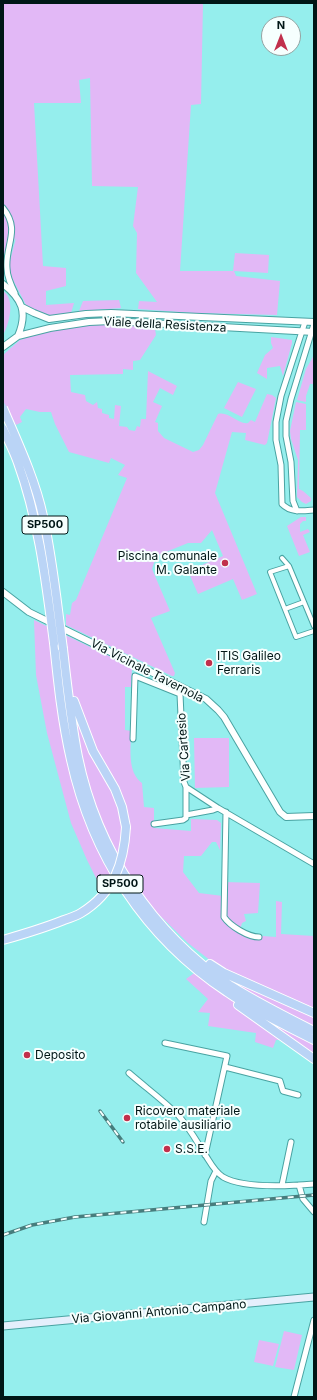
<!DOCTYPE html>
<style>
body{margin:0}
#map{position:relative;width:317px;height:1400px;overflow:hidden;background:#95eeed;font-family:Inter,sans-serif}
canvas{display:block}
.frame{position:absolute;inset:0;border:4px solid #001616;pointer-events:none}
.north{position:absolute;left:261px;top:16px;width:40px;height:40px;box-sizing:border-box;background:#f6fffe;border:1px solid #94a2a1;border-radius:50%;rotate:0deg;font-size:11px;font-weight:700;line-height:16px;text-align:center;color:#001616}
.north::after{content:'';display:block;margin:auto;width:14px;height:18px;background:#c1304c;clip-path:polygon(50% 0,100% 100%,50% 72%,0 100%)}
</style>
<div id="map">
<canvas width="317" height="1400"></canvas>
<div class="frame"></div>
<div class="north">N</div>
</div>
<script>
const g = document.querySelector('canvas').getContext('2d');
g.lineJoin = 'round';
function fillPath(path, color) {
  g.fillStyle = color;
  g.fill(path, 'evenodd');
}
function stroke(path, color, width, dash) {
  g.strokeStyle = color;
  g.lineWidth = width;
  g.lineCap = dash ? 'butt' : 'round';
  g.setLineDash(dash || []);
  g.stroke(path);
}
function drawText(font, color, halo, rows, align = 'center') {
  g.font = font + ' Inter,sans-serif';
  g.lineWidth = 4;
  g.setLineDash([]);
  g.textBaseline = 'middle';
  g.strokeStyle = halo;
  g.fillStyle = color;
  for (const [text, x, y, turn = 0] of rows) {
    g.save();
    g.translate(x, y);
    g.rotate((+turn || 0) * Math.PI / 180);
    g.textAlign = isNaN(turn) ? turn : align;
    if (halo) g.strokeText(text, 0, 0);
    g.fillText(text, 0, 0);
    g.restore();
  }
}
const green = new Path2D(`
 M3 3H203L201 104 191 105 180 271H233L235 253 269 255 268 273 234 271 236 276 280 281 277 315 194 313 138 309 139 301 157 302 136 273 137 233 133 226 138 187 92 186 90 78 79 80 81 103H34L43 266 66 268V286L46 291V305L74 303 71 313 52 316 38 311 26 305 12 278 9 265 16 238 3 256Z
 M3 291C16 299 9 325 3 335Z
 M119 300 121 308 79 311 83 301Z
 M125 323 148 326 155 329 156 335 140 360 133 361V370L123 369V374L70 375 71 392 85 395 86 401 93 405 97 402 98 408 102 409V413L109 415V418L114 419 115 405 121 406 119 426 127 427 129 430 135 431 137 426 140 427 141 419H146L148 371 177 386 173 395 160 388 153 402 162 406 155 422 158 423V431L164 438 193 452 199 450 203 445 218 414C229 411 238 425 248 423L251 420 255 422 267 394 272 395 276 398 267 443 265 445 245 440 246 433 232 432 215 493 257 594 242 600 233 579 198 594 188 571 223 556 212 530 201 543H188L156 556 152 569 170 611 151 618 175 673 174 676H172L66 625V614L70 615 72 603 76 600 127 478 118 475 125 465 111 458 109 463 69 452 55 424 51 412H40L26 409 20 417 22 422 16 425 3 401V355L20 340 40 333 76 325Z
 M271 337 292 340V343L283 376 280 366 267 368V379L257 373 265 355 273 348 271 343Z
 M314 355V384H310L306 396V402L297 400 306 369Z
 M238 382 256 389 242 417 224 408Z
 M296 402 306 404V430H300L299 489 303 491 311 498V501L306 504 302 502 297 497 298 460 291 439 290 431Z
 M301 517H306V521H303L300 524V532L308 529 310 532 303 535 310 552 299 556 287 526Z
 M34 620 132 667 131 687H125V730L131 731C131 748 127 772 142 783L144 807 154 808V828L191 831V819L217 820 221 823 220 850 216 842H212L201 856H184L183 872 199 893 223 896 224 882 260 883 258 913 244 914 246 921 242 923 240 930 249 935 276 937V901L282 902 281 934 314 936V1063L283 1040H276L273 1048 255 1042 256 1033 208 1026 210 1013 198 1012 208 999 186 979 211 961 188 943 143 899 124 868 105 886 99 884 87 860 71 823 47 733 36 675Z
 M194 738H229V787L195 788Z
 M284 1331 302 1335 294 1370 275 1367Z
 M259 1340 279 1344 273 1366 254 1362Z`);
const pedestrian = new Path2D(`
 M282 558 289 566 304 602
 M289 566 270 572 296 637 314 631
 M285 609 304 602 314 626`);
const minor = new Path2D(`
 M3 208C21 230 5 245 7 268 7 277 11 285 15 293
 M305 322 281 396 276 422V440L281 465 282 504C291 513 302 511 314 510
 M297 511 293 501 291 462 286 436V421L291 399 314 324
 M133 739 135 676 180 694 184 782 186 787V818L183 820 154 824
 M186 787 218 808 314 864
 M226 812 224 917C230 926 248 937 259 937
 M186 815 213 810 218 808
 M165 1043 227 1056 205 1155
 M225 1067 280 1081 283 1091 298 1095
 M129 1073C145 1087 163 1100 178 1115 189 1127 197 1142 206 1156 211 1164 215 1172 223 1177 244 1189 290 1186 314 1184
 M282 1185 291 1142
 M299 1185 303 1199 314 1212
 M204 1222 211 1181 216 1171
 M294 1397 314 1320`);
const tertiary = new Path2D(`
 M3 284C22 299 28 312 18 336
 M22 307 34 313 49 319 86 314 111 313 314 322
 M3 347 18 336 50 328 89 322 111 321 314 332
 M3 592 29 612 206 699 218 710 224 717 280 812 286 817 314 816`);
const secondary = new Path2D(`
 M3 1326 314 1297`);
const trunk = new Path2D(`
 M54 643C58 682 62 721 71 760 92 855 144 937 227 992 254 1011 285 1025 314 1040
 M63 649C67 685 71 722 78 757 97 850 152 933 231 986 258 1003 286 1017 314 1031
 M74 701 93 751 115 789 122 807 126 827
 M210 964 224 973 314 1013
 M238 1005 314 1059`);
const rail = new Path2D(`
 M100 1111 123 1142
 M3 1235 32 1225 75 1217 314 1195`);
const trunkBridge = new Path2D(`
 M3 408C18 443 35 479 43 516 53 560 57 605 63 649
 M3 429C8 440 14 451 18 463 39 521 46 582 54 643
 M3 940C24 934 44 928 64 920 70 918 76 916 81 913 114 893 124 863 126 827`);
const markers = [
 [225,563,4,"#c1304c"],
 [209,663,4,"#c1304c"],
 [27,1055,4,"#c1304c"],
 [127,1118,4,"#c1304c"],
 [167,1149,4,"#c1304c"]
];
const shields = [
 [45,525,46],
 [120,884,46]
];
const shieldNames = [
 ["SP500",45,525],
 ["SP500",120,884]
];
const streetNames = [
 ["Viale della Resistenza",165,325,3],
 ["Via Vicinale Tavernola",147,671,27],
 ["Via Cartesio",184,747,-94],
 ["Via Giovanni Antonio Campano",159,1312,-5]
];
const poiNames = [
 ["Piscina comunale",217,556,"right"],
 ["M. Galante",217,570,"right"],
 ["ITIS Galileo",217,656],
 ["Ferraris",217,670],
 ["Deposito",35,1055],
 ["Ricovero materiale",135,1111],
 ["rotabile ausiliario",135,1125],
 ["S.S.E.",175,1149]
];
fillPath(green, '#e2b8f6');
stroke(pedestrian, '#49a3a2', 6);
stroke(minor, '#49a3a2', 7);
stroke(tertiary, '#49a3a2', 8);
stroke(secondary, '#49a3a2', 9);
stroke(trunk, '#fff', 10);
stroke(pedestrian, '#fff', 4);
stroke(minor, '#fff', 5);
stroke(tertiary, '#fff', 6);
stroke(secondary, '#e5effc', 7);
stroke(trunk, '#bad4f6', 8);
stroke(rail, '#477d7d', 3.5);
stroke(rail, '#f6fffe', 2, [6]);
stroke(trunkBridge, '#fff', 10, []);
stroke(trunkBridge, '#bad4f6', 8);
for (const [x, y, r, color] of markers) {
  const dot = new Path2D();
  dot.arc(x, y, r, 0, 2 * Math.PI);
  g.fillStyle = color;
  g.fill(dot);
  stroke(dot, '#f6fffe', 1.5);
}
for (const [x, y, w] of shields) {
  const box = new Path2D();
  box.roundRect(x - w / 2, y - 9, w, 18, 3);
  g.fillStyle = '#f6fffe';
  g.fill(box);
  stroke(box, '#001616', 1);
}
drawText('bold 11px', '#001616', null, shieldNames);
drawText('12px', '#001616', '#f6fffe', streetNames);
drawText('12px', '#001616', '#f6fffe', poiNames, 'left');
</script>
